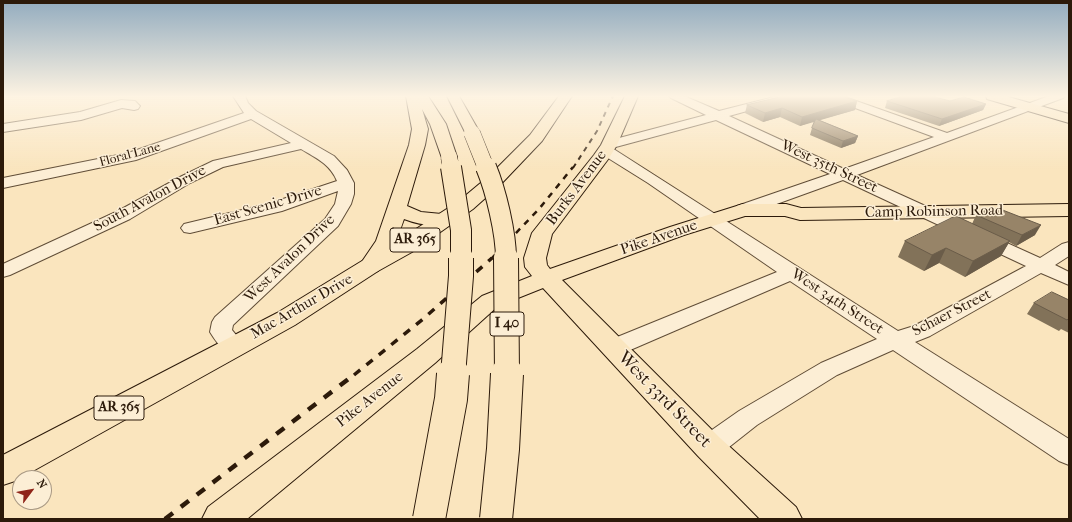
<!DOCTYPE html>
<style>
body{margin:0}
#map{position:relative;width:1072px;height:522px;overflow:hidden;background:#fae5be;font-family:"IM FELL French Canon",serif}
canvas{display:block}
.frame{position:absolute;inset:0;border:4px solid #2c1a0a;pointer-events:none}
.north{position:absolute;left:12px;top:470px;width:40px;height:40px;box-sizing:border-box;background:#fceed5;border:1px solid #a99984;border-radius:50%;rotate:58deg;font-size:11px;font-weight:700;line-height:16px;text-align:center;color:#2c1a0a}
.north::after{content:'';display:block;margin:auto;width:14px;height:18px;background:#8f2418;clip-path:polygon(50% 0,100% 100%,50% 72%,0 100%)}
</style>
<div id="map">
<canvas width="1072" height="522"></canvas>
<div class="frame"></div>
<div class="north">N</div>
</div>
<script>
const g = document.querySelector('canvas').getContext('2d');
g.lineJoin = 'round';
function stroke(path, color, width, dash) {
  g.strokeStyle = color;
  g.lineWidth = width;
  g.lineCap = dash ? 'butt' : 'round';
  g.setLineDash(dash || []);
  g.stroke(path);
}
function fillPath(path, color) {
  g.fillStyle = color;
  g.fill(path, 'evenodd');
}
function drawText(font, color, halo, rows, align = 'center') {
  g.font = font + ' "IM FELL French Canon",serif';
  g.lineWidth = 3;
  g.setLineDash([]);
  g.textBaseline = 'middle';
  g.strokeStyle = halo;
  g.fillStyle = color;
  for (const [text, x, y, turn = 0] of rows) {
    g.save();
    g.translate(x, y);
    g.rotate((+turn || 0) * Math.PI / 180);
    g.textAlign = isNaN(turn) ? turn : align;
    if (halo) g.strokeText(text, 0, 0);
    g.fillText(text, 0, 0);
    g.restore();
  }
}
const minor = new Path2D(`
 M233 96H245L248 103 256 111 334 156 347 170 354 183V194L351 204 338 226 233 325 232 330 245 346 242 352C226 356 218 345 210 332L212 322 215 317 325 219 335 204 338 191 282 211 190 233 184 232 181 228 184 224 271 203 337 181C330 164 316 158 301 149L223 167 190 183 130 219 10 275 3 277V264L118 211 180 177 213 161 291 143 251 119 136 160 3 188V178L128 153 244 113Z
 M669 96H684L719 111 778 96H796L794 98 729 116 844 169 934 137 828 98 826 96H842L947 133 1049 96H1065L1063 98 857 175 1040 258 1062 244 1069 242V256L1055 265 1069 272V285L1041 273 930 336 915 342 1069 439V465L1059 461 893 350 837 375 757 425 719 455 709 458 699 455 695 447 699 439 739 411 821 363 877 339 790 281 621 354 613 356 605 354 602 348 605 342 777 272 648 183 600 153 598 150 603 146 604 142 706 115 671 98ZM716 120 830 174 737 206 735 210 737 214 743 215 749 214 843 180 1026 266 914 326 898 331 612 148Z
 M121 100 135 101 140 106 138 109 134 110 122 108 81 120 3 132V124L80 112Z`);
const major = new Path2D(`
 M559 96H572L542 141 501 184 473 209 412 252 378 271 295 325 15 481 3 485V455L277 313 362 261 396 242 459 201 489 176 530 135Z
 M625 96H638L617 145 609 158 552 234 546 258 547 265 550 269 670 227 743 204H786L801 208 1069 204V216L800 220 785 216H745L684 235 562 280 720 438 796 507 802 519H760L698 456 543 288 498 306 435 363 247 519H202L208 507 417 349 482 296 532 276 525 267 524 258 532 233 594 155 601 145Z
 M986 96H1005L1069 114V123L987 99Z`);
const highway = new Path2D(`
 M406 96H428L446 124 457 157 455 161 449 162 443 161 430 124 422 109 428 129 425 145 407 206 421 212 452 215 455 219 452 223C436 227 419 225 404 219 398 238 389 254 378 271L370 273 362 271 359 266 376 241 409 145 412 129Z
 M447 96H459L480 133 477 136 472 138 467 136Z`);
const railFar3 = new Path2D(`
 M573 168 597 131 613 96`);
const railFar2 = new Path2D(`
 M491 259 539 209 573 167`);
const railFar1 = new Path2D(`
 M354 375 423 319 492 258`);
const rail = new Path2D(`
 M165 519 355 374`);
const highwayBridgeFar3 = new Path2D(`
 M472 133 486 168
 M449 157 451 168`);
const highwayBridgeFar2 = new Path2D(`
 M451 167 461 230V259
 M486 167C496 191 506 233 506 259`);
const highwayBridgeFar1 = new Path2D(`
 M506 258 507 375
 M453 375 461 276V258`);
const highwayBridge = new Path2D(`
 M429 519 451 399 453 374
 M496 519 503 449 507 374`);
const wall = new Path2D(`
 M782 96H841L857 101 855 110 819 120 858 136 855 143 841 148 810 135 814 121 800 126 780 117 763 122 745 113 747 105Z
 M887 101H950L986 104 983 110 939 126 885 108Z
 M976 215 1035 235 1016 246 1009 242 1001 256 965 277 939 263 924 271 898 257 905 241 972 224Z
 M1069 300V333L1061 329 1059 331 1027 314 1034 303Z`);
const shadedWall = new Path2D(`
 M857 101 855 110 800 126 802 117Z
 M986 104 983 110 939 126 942 119Z
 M782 108 780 117 763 122 765 113Z
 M858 136 855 143 841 148 843 141Z
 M1041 225 1035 235 1016 246 1022 235Z
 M1010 241 1001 256 965 277 973 261Z
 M946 248 939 263 924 271 932 255Z`);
const building = new Path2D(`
 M784 96H841L857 101 802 117 782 108 765 113 747 105Z
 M904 96H931L950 101 964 97 986 104 942 119 887 101Z
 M816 119 858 136 843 141 812 128Z
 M989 209H1000L1041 225 1022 235 976 215Z
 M956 216 1010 241 973 261 946 248 932 255 905 241Z
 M1052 292 1069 300V318L1067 320 1034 303Z`);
const farStreetnames = [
 ["Floral Lane",130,155,-15]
];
const shields = [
 [415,240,50],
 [507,324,34],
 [119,408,50]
];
const shieldNames = [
 ["AR 365",415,240],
 ["I 40",507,324],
 ["AR 365",119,408]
];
const streetNames = [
 ["West 35th Street",829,167,25],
 ["Burks Avenue",577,188,-53],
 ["South Avalon Drive",150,199,-28],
 ["East Scenic Drive",268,206,-16],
 ["Camp Robinson Road",934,212,-1],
 ["Pike Avenue",659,238,-19],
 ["West Avalon Drive",290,259,-44],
 ["West 34th Street",837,302,33],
 ["Mac Arthur Drive",302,307,-30],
 ["Schaer Street",952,313,-27],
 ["Pike Avenue",370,400,-38]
];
const nearStreetnames = [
 ["West 33rd Street",664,400,46]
];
stroke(minor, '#604d37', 2);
stroke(major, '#2c1a0a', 2);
stroke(highway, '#2c1a0a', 2);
fillPath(minor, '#fceed5');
fillPath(major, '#fae5be');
fillPath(highway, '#fae5be');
stroke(railFar3, '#2c1a0a', 2, [5, 5]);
stroke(railFar2, '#2c1a0a', 2.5, [6, 6]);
stroke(railFar1, '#2c1a0a', 3.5, [8, 8]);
stroke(rail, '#2c1a0a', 4.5, [10, 10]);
stroke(highwayBridgeFar3, '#2c1a0a', 17, []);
stroke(highwayBridgeFar2, '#2c1a0a', 22, []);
stroke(highwayBridgeFar1, '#2c1a0a', 26, []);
stroke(highwayBridge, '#2c1a0a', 34, []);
stroke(highwayBridgeFar3, '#fae5be', 16);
stroke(highwayBridgeFar2, '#fae5be', 20);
stroke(highwayBridgeFar1, '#fae5be', 24);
stroke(highwayBridge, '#fae5be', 32);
fillPath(wall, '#827259');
fillPath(shadedWall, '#6a5c49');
fillPath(building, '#978468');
stroke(building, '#6a5c49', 1);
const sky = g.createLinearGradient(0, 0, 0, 169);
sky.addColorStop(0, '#93acbf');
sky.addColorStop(0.57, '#fdf3e2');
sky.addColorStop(1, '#fdf3e200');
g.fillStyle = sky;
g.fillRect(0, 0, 1072, 169);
drawText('13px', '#2c1a0a', '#fceed5', farStreetnames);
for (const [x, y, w] of shields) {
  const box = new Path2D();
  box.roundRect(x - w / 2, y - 12, w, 24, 3);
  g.fillStyle = '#fceed5';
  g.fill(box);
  stroke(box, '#2c1a0a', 1);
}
drawText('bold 14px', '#2c1a0a', null, shieldNames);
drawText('15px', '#2c1a0a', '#fceed5', streetNames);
drawText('18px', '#2c1a0a', '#fceed5', nearStreetnames);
</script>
